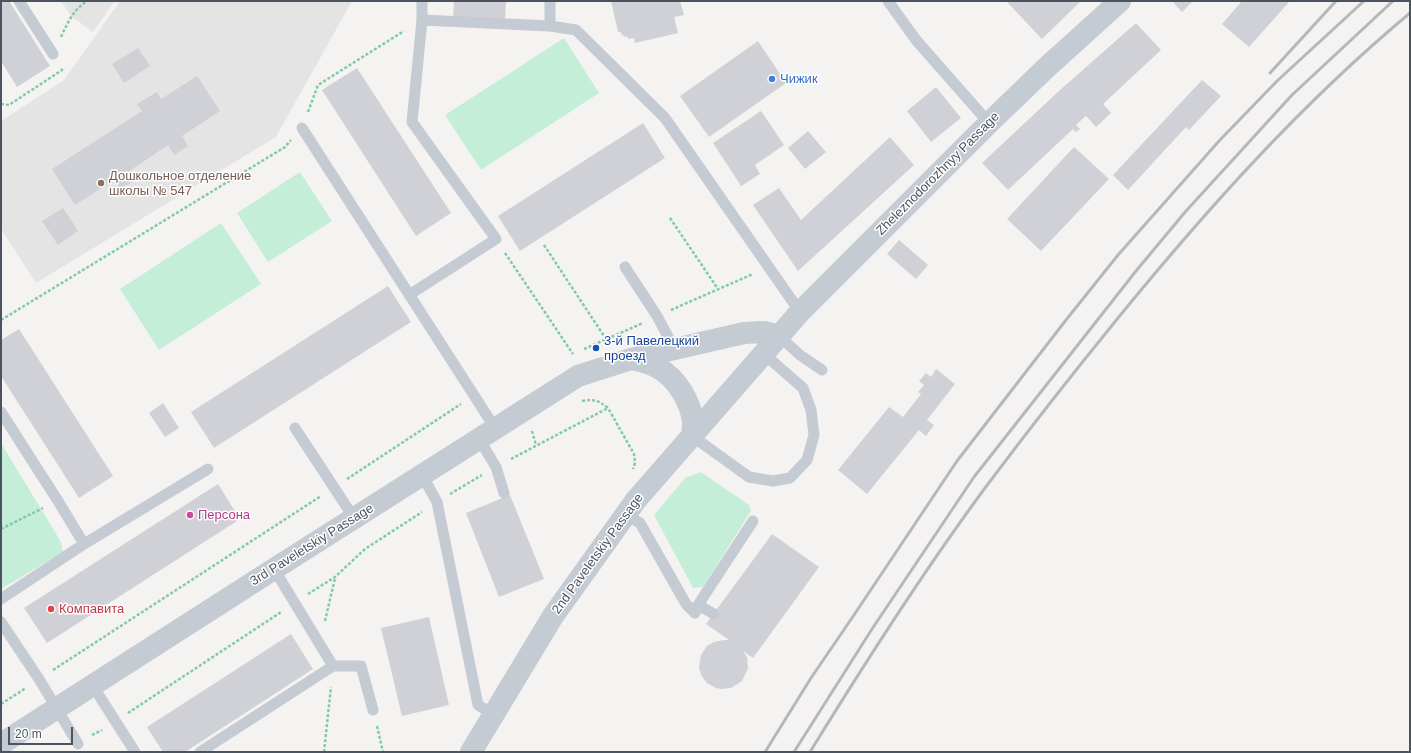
<!DOCTYPE html>
<meta charset="utf-8">
<style>
body{margin:0}
#map{position:relative;width:1411px;height:753px;overflow:hidden;background:#f4f3f2;font-family:Arial,sans-serif}
canvas{display:block}
.frame{position:absolute;inset:0;border:2px solid #4b535f;pointer-events:none}
.scale{position:absolute;left:8px;top:727px;width:65px;height:18px;box-sizing:border-box;border:2px solid #4b535f;border-top:0;padding-left:5px;font-size:12px;line-height:14px;white-space:nowrap;color:#4b535f;-webkit-text-stroke:3px #fff;paint-order:stroke}
</style>
<div id="map">
<canvas width="1411" height="753"></canvas>
<div class="frame"></div>
<div class="scale">20 m</div>
</div>
<script>
const g = document.querySelector('canvas').getContext('2d');
g.lineJoin = 'round';
function fillPath(path, color) {
  g.fillStyle = color;
  g.fill(path, 'evenodd');
}
function stroke(path, color, width, dash) {
  g.strokeStyle = color;
  g.lineWidth = width;
  g.lineCap = dash ? 'butt' : 'round';
  g.setLineDash(dash || []);
  g.stroke(path);
}
function drawText(font, color, halo, rows, align = 'center') {
  g.font = font + ' Arial,sans-serif';
  g.lineWidth = 3;
  g.setLineDash([]);
  g.textBaseline = 'middle';
  g.strokeStyle = halo;
  g.fillStyle = color;
  for (const [text, x, y, turn = 0] of rows) {
    g.save();
    g.translate(x, y);
    g.rotate((+turn || 0) * Math.PI / 180);
    g.textAlign = isNaN(turn) ? turn : align;
    if (halo) g.strokeText(text, 0, 0);
    g.fillText(text, 0, 0);
    g.restore();
  }
}
const education = new Path2D(`
 M61 1H115L93 32 71 16Z
 M120 1H352L276 137 36 283 1 229V121L64 80Z`);
const green = new Path2D(`
 M564 38 599 93 481 170 445 115Z
 M300 172 332 221 268 262 237 213Z
 M221 223 261 284 159 350 120 289Z
 M1 443 61 542 63 552 1 589Z
 M701 472 749 505 751 511 703 587 693 588 654 515 685 478Z`);
const building = new Path2D(`
 M1 1H9L50 66 17 87 1 61Z
 M454 1H506L505 20 453 18Z
 M611 1H680L684 15 674 17 678 33 635 43 634 38 628 39V37H626L621 34V32H618Z
 M1006 1H1081L1042 39Z
 M1172 1H1193L1182 12Z
 M1242 1H1290L1249 47 1222 24Z
 M1136 23 1161 50 1103 104 1111 113 1096 127 1086 116 1076 125 1080 129 1076 132 1073 129 1008 190 982 163 1060 90Z
 M758 41 786 83 709 137 680 96Z
 M138 48 150 66 124 83 112 64Z
 M357 68 451 213 416 236 322 90Z
 M197 76 220 111 182 136 188 146 174 155 168 145 128 172 134 181 120 189 114 180 75 205 52 169 142 111 137 104 157 92 161 99Z
 M1202 80 1221 96 1189 130 1186 127 1128 190 1113 175Z
 M936 87 961 118 931 142 907 111Z
 M761 111 784 145 755 165 760 174 741 186 713 143Z
 M643 123 665 158 520 251 498 216Z
 M808 131 826 152 805 169 788 148Z
 M890 137 914 165 798 271 753 205 779 188 801 220Z
 M1074 147 1109 179 1041 251 1007 219Z
 M63 208 78 231 58 245 42 221Z
 M899 240 928 265 916 279 887 254Z
 M388 286 411 322 214 448 191 412Z
 M19 329 113 476 79 498 1 376V340Z
 M936 369 955 384 927 420 934 425 926 436 919 430 867 494 838 470 889 407 903 417 921 394 918 392 924 385 919 381 926 373 931 377Z
 M163 403 179 428 165 437 149 413Z
 M218 484 240 519 47 643 24 608Z
 M510 495 544 579 499 597 466 513Z
 M772 534 819 567 753 658 743 651 747 657 748 668 742 681 731 688 721 689 716 688 707 683 701 675 699 667 701 655 707 646 714 642 724 640H729L706 624Z
 M429 617 449 705 402 716 381 628Z
 M291 634 313 669 185 752H163L147 727Z`);
const path = new Path2D(`
 M61 37C68 22 73 10 87 1
 M1 104 9 105 62 70 60 68
 M308 112 318 85 404 31
 M670 218 718 289
 M544 245 606 339
 M505 253 573 354
 M671 310 753 274
 M1 320 285 147 291 140
 M584 349 643 323
 M582 401C594 399 598 400 608 408L634 454 635 463 633 469
 M532 431 536 445
 M511 459 608 408
 M347 479 461 404
 M450 494 482 475
 M1 529 43 508
 M308 594 335 577 365 549 422 512
 M325 621 335 578
 M53 670 321 496
 M1 704 26 688
 M128 713 281 612
 M377 726 383 752
 M92 735 102 730
 M324 752 331 687`);
const lane = new Path2D(`
 M19 1 53 54
 M422 1V20L550 26 576 30 665 118 800 312
 M888 1 916 40 989 123
 M550 26V1
 M302 128 495 428
 M625 267 657 316 674 348
 M409 295 496 239 412 122 422 20
 M779 336 800 355 822 370
 M1 412 58 501 84 544
 M295 428 354 518
 M692 436 749 477 773 481 790 478 807 460 814 435 811 410 803 388 764 354
 M479 439 496 467 504 493
 M422 475 437 502 478 705 493 714
 M625 514 640 523 686 604 695 613 698 605 753 521
 M274 569 333 666
 M1 599 84 544 208 469
 M698 605 714 614
 M1 622 39 679 78 744
 M93 686 135 752
 M200 752 333 666H361L373 710`);
const street = new Path2D(`
 M631 359C641 361 651 363 660 369 677 379 690 401 693 421 693 425 693 431 692 436
 M1 744 274 569 578 376 631 359 744 333 764 332 779 336
 M471 752 553 616 636 500 800 312 989 123 1046 68 1120 1`);
const rail = new Path2D(`
 M1270 73 1336 1
 M765 752 811 678 854 615 957 461 1066 320 1118 255 1219 141 1277 81 1364 1
 M794 752 872 629 974 477 1136 271 1186 211 1292 95 1393 1
 M810 752C866 661 924 570 988 484 1030 428 1074 372 1118 318 1207 209 1302 103 1410 13`);
const markers = [
 [772,79,4,"#3f7fe0"],
 [101,183,4,"#8d6e63"],
 [596,348,4,"#1a4fb4"],
 [190,515,4,"#d1479c"],
 [51,609,4,"#e0444e"]
];
const shopNames = [
 ["Чижик",780,79]
];
const streetNames = [
 ["Zheleznodorozhnyy Passage",938,174,-45],
 ["3rd Paveletskiy Passage",312,545,-32],
 ["2nd Paveletskiy Passage",598,554,-54]
];
const educationNames = [
 ["Дошкольное отделение",109,176],
 ["школы № 547",109,191]
];
const transitNames = [
 ["3-й Павелецкий",604,341],
 ["проезд",604,356]
];
const hotelNames = [
 ["Персона",198,515]
];
const healthNames = [
 ["Компавита",59,609]
];
fillPath(education, '#e5e4e4');
fillPath(green, '#c5eed9');
fillPath(building, '#d0d1d6');
stroke(path, '#7fcaad', 2.5, [3, 2]);
stroke(lane, '#c4cbd2', 11);
stroke(street, '#c4cbd2', 22);
stroke(rail, '#b5b7bc', 3);
for (const [x, y, r, color] of markers) {
  const dot = new Path2D();
  dot.arc(x, y, r, 0, 2 * Math.PI);
  g.fillStyle = color;
  g.fill(dot);
  stroke(dot, '#fff', 1.5);
}
drawText('13px', '#366cbe', '#fff', shopNames, 'left');
drawText('13px', '#4b535f', '#fff', streetNames);
drawText('13px', '#785e54', '#fff', educationNames, 'left');
drawText('13px', '#164399', '#fff', transitNames, 'left');
drawText('13px', '#b23c85', '#fff', hotelNames, 'left');
drawText('13px', '#be3a42', '#fff', healthNames, 'left');
</script>
